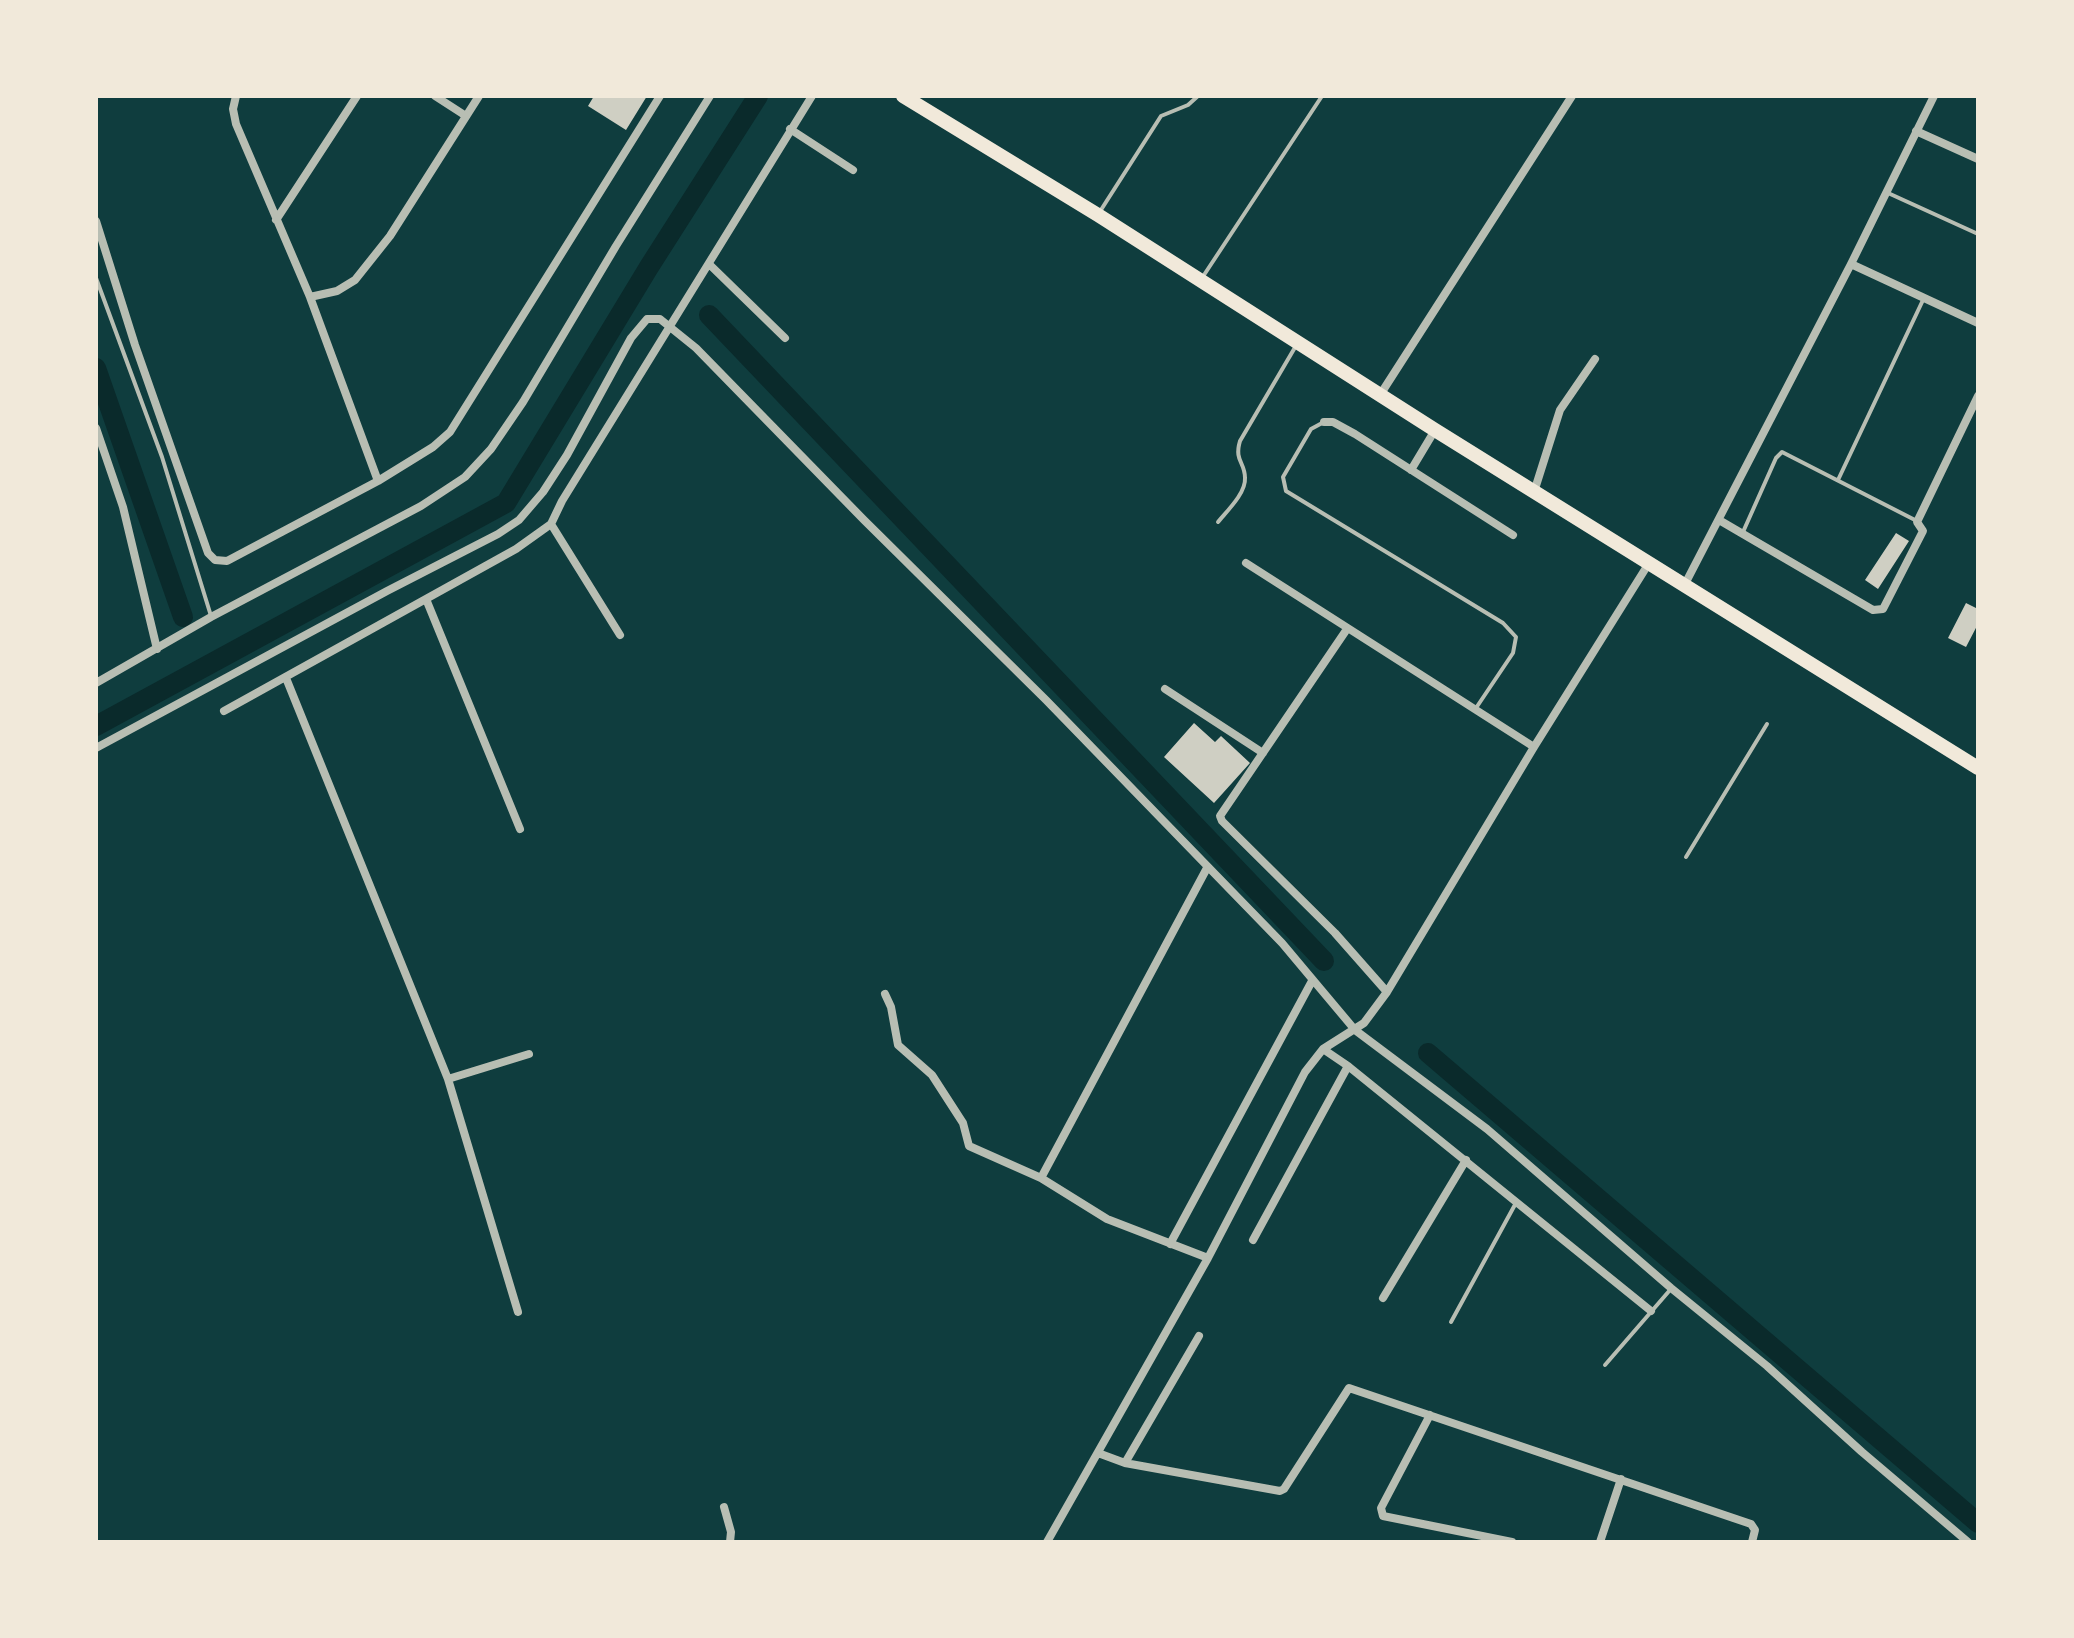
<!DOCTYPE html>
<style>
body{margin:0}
#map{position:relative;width:2074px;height:1638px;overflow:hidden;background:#0f3d3e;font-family:"IBM Plex Sans",sans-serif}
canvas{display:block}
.frame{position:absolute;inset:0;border:98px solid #f1e9da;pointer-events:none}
</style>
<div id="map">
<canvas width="2074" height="1638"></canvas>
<div class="frame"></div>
</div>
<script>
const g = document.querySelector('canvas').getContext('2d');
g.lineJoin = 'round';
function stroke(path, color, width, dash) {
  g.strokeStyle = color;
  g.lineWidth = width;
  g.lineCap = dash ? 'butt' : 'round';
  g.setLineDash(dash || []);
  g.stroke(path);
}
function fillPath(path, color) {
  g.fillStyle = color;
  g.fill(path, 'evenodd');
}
const canal = new Path2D(`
 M709 315 1324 961
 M96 368 183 617
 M96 726 506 503 649 267 758 96
 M1428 1053 1978 1523`);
const building = new Path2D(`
 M594 96H647L626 130 588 106Z
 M1896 533 1909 541 1878 589 1865 580Z
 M1966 603 1978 609V624L1966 647 1948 638Z
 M1194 723 1215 742 1221 736 1250 763 1214 803 1164 757Z`);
const service = new Path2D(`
 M1888 193 1978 234
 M1099 213 1161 116 1188 105 1198 96
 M96 278 162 457 211 616
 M1202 278 1322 96
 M1324 422 1311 429 1283 477 1286 491 1503 623 1516 637 1513 653 1476 708
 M1838 480 1923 300
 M1218 522C1227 511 1246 493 1245 478 1245 462 1234 461 1240 441L1297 344
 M1743 532 1776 458 1782 452 1915 520
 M1686 857 1767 724
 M1451 1322 1517 1201
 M1605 1365 1670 1290`);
const minor = new Path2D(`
 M236 96 233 109 236 124 310 297 378 481
 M435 96 466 116
 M790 129 853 170
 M1916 131 1978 159
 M276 220 357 96
 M96 221 135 345 208 553 215 560 227 561 378 481 433 447 450 432 660 96
 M709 264 785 338
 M1851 264 1978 323
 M310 297 337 291 355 280 390 236 479 96
 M1380 395 1572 96
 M1324 422H1333L1355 434 1513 535
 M96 428 123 507 157 649
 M1411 470 1435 430
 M1534 492 1560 410 1595 359
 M1719 520 1873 610 1883 609 1923 531 1917 522 1978 396
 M551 524 620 635
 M1246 563 1534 747
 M1685 584 1851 264 1934 96
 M426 599 520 829
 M1347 629 1220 816 1222 821 1335 933 1387 992
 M286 678 448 1079 518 1312
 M96 683 211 617 421 506 465 477 491 449 523 402 616 246 710 96
 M1165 689 1263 753
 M224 711 516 549 551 524 562 501 812 96
 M96 748 387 591 498 534 519 520 543 492 567 455 631 338 647 319H660L696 348 864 520 1046 700 1282 943 1355 1030 1487 1129 1671 1288 1767 1366 1862 1452 1968 1542
 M885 994 891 1007 898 1045 932 1075 963 1123 969 1146 1041 1178 1107 1219 1208 1258
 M1323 1049 1348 1066 1651 1311
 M448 1079 529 1054
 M1041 1178 1207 868
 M1253 1240 1348 1066
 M1170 1244 1312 981
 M1383 1298 1466 1160
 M1430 1415 1381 1508 1383 1516 1512 1542
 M1098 1453 1125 1463 1280 1491 1284 1489 1349 1388 1751 1524 1755 1530 1752 1542
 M1125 1463 1199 1336
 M724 1507 731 1532 730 1542
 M1047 1542 1208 1258 1305 1072 1323 1049 1364 1023 1387 992 1534 747 1649 563
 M1600 1542 1621 1479`);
const primary = new Path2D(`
 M903 96 1098 215 1435 430 1978 768`);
stroke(canal, '#0a2a2b', 20);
fillPath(building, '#cfcfc3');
stroke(service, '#b8beb3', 4);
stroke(minor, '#b8beb3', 8);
stroke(primary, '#f1e9da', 14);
</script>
